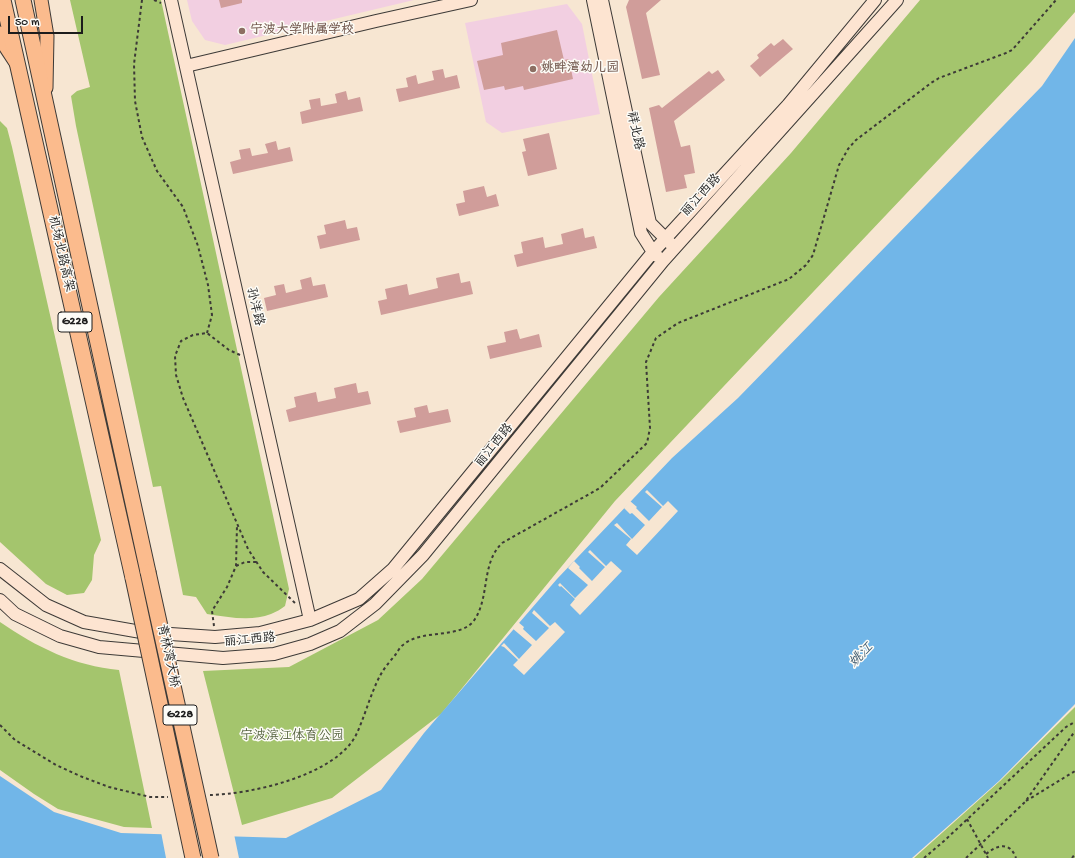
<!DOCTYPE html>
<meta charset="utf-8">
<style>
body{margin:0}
#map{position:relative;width:1075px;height:858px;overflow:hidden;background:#f7e6d2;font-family:"Gochi Hand",sans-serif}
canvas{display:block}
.scale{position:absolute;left:8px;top:16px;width:75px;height:18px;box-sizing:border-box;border:2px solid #1c1c1c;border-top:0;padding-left:5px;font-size:12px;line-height:14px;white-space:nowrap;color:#1c1c1c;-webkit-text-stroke:3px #fdfcf7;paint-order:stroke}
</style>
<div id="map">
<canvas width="1075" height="858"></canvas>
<div class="scale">50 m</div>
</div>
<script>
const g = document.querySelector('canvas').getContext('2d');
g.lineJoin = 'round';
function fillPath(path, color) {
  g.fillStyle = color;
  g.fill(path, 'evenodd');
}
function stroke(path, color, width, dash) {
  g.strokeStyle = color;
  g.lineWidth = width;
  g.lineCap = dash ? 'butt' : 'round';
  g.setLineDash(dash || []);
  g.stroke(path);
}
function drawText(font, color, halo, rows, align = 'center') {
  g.font = font + ' "Gochi Hand","LXGW WenKai TC",sans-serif';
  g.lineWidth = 3;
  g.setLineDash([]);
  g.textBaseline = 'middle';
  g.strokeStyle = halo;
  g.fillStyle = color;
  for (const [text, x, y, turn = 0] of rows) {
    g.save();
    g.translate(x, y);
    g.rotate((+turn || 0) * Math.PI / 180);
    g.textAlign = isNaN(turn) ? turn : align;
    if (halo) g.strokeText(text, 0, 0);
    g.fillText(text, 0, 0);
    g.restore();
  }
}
const built = new Path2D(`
 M187 0H414L225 45 205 40 192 21Z
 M567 4 582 24 600 114 502 133 486 122 465 23Z`);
const green = new Path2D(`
 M70 0H161L289 589 285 606C281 609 276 612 271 614 251 622 228 617 207 614L196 597 183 595 161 486 153 487 76 126 71 96 77 91 90 87Z
 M920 0H1075V12L1031 62 615 501 441 714 332 798 242 825 203 671 289 667 378 620 422 579 659 297 791 153Z
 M0 121 7 128 12 147 101 540 94 555 92 580 84 593 67 595 46 584 0 542Z
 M0 622C36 647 75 666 119 670L152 828 124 827 58 809 34 794 0 770Z
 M1075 707V858H914L1000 781Z`);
const water = new Path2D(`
 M1075 38V704L999 781 912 858H0V776L54 812 121 833 286 838 381 790 424 733 557 579 672 458 738 398 1042 86Z`);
const pier = new Path2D(`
 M647 490 663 506 668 501 678 511 637 555 626 545 631 539 614 525 617 523 632 539 645 525 632 513 630 514 624 508 630 501 637 507 636 508 649 521 662 507 645 492Z
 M590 550 606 566 611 561 622 571 580 615 570 605 575 599 561 586 560 587 558 585 560 583 575 598 588 585 568 568 574 561 580 567 579 568 592 581 605 567 588 552Z
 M534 610 550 626 555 622 565 632 524 675 513 665 518 660 504 647 501 646 504 643 519 659 532 645 512 628 516 623 518 622 524 627 523 629 536 641 549 628 532 613Z
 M161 832 234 834 239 858H166Z`);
const building = new Path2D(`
 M219 0H242V3L221 8Z
 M629 0H661L646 13 660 75 642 79 626 7Z
 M557 30 564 60 569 59 573 79 524 90 523 86 505 90 504 86 484 90 477 61 503 55 501 43Z
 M783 39 793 49 760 77 750 66 759 58 757 55 771 43 774 46Z
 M443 69 445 78 457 75 460 88 399 102 396 89 408 87 406 78 416 75 418 84 434 80 432 71Z
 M718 70 725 80 674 121 681 147 690 145 695 173 684 175 687 188 666 192 649 108 659 105 662 108 709 71 712 74Z
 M346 91 348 100 360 97 363 111 302 124 300 112 311 109 309 100 320 98 321 106 337 103 335 94Z
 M549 133 557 169 528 176 522 152 526 151 523 139Z
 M276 141 278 150 290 147 293 161 233 174 230 162 241 159 239 150 250 148 252 156 268 153 265 144Z
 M484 186 487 197 496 194 499 206 459 216 456 204 465 202 463 191Z
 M345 220 347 229 357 227 360 240 320 249 317 236 326 234 324 225Z
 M583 228 585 238 594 236 597 248 517 267 514 255 523 253 521 242 543 237 545 248 563 244 561 234Z
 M459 273 461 283 470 281 473 294 381 315 378 301 387 299 385 289 407 284 409 295 438 288 436 278Z
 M311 277 313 286 325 284 328 297 267 311 264 298 276 295 274 286 284 284 286 293 302 289 300 280Z
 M517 329 520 339 539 334 542 347 490 359 487 346 506 342 504 332Z
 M356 383 358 393 368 391 371 404 289 422 286 410 296 407 294 397 316 392 318 402 336 398 334 388Z
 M427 405 429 413 448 409 451 422 400 433 397 421 416 417 414 408Z`);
const path = new Path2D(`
 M142 0 134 64 135 101 142 137 157 171 183 207 198 246 208 285 212 315 207 333
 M154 0 161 3
 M240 355 229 350 207 333 193 335 181 341 175 356 176 375 183 398 248 549 263 572 295 603
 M236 566 245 562H257
 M214 626 212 611 227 587 236 566 237 525
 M0 725 15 740 56 765 80 776 109 787 150 797H168
 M210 795C252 794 338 775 357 733 366 713 371 692 381 674 385 667 391 660 396 654 398 651 400 647 403 645 422 628 462 640 475 619 490 595 481 564 502 543L600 488 647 443 650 428 646 362 656 338 678 323 789 279 806 265 813 255 839 165 848 149 856 140 931 83 939 78 1006 53 1012 50 1056 0
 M1026 801 1075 771
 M967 819 988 858
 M986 854C997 845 1010 841 1016 858
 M924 858 944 841 1066 727 1075 722
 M966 858 1025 802 1075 731
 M1072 858 1075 854`);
const secondary = new Path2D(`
 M171 0 310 620
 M593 0 641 233 653 252 657 256
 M602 0 650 223 671 244
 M186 66 376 21 471 0
 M0 569 46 605 84 622 141 632 215 637 260 633 310 620 359 599 393 569 653 252 788 105 875 0
 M0 600 15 614 60 636 99 647 223 658 274 654 310 644 340 631 375 604 423 555 663 261 897 0`);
const primary = new Path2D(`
 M41 0 47 36 46 88
 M0 33 3 43 16 63`);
const highway = new Path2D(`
 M3 0 133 578
 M23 0 148 572`);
const highwayBridge = new Path2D(`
 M148 572 211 858
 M133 578 193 858`);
const markers = [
 [242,31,4,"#8d6e63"],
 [533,69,4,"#8d6e63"]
];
const shields = [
 [75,322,34],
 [180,715,34]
];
const shieldNames = [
 ["G228",75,322],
 ["G228",180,715]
];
const educationNames = [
 ["宁波大学附属学校",250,31],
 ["姚畔湾幼儿园",541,69]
];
const streetNames = [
 ["祥北路",634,131,78],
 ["丽江西路",702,196,-48],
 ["机场北路高架",60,254,77],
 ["孙洋路",254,307,77],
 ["丽江西路",495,446,-51],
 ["丽江西路",250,641,-5],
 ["青林湾大桥",167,656,78]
];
const parkNames = [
 ["宁波滨江体育公园",292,737]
];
const waterNames = [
 ["姚江",862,656,-45]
];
fillPath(built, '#f2cfe1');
fillPath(green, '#a4c56d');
fillPath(water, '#71b6e8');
fillPath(pier, '#f7e6d2');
fillPath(building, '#d09d9a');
stroke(secondary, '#3d3a37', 14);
stroke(primary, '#3d3a37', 15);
stroke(highway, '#3d3a37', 17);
stroke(path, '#3d3a37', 2, [3, 3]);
stroke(secondary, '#fde4d1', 12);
stroke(primary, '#fbbb8d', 13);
stroke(highway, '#fbbb8d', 15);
stroke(highwayBridge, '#3d3a37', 17, []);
stroke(highwayBridge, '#fbbb8d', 15);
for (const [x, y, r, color] of markers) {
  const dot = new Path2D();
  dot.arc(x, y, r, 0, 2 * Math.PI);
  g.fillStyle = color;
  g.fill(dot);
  stroke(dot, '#fdfcf7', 1.5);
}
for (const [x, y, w] of shields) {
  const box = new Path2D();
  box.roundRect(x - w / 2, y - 10, w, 20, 3);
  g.fillStyle = '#fdfcf7';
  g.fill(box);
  stroke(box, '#1c1c1c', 1);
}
drawText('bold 12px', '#1c1c1c', null, shieldNames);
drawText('bold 13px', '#785e54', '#fdfcf7', educationNames, 'left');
drawText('13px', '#1c1c1c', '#fdfcf7', streetNames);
drawText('13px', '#52603c', '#fdfcf7', parkNames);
drawText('italic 14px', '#3e5a6e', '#fdfcf7', waterNames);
</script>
